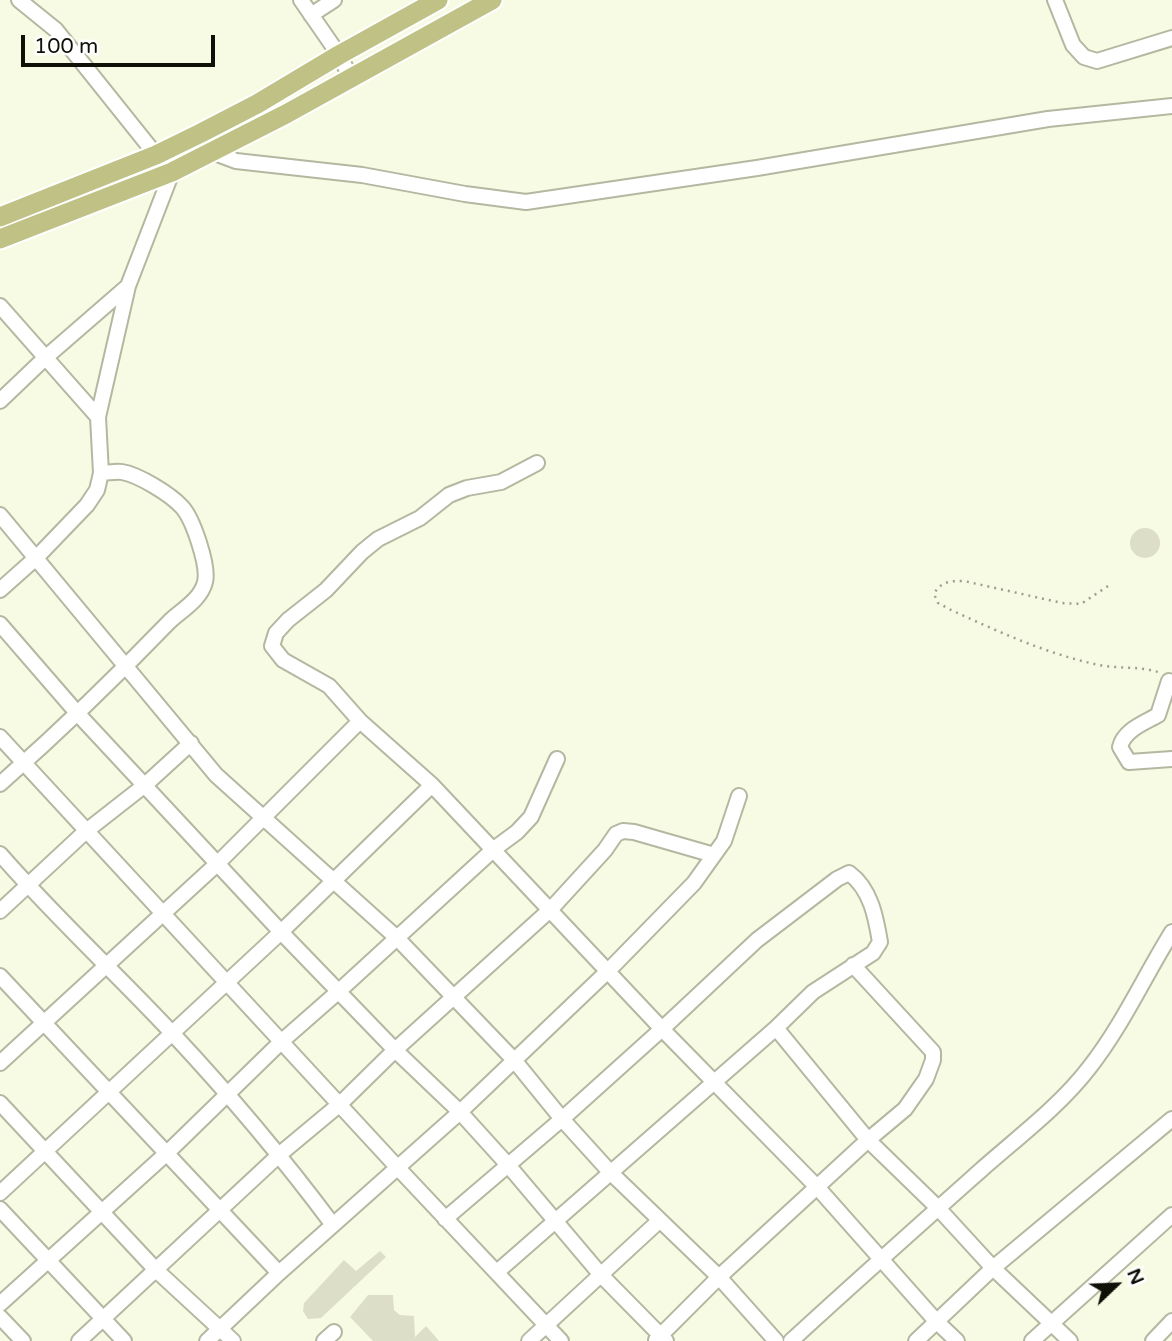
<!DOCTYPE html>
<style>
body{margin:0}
#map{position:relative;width:1172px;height:1341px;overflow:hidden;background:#f8fbe3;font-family:"Varela Round",sans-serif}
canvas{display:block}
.north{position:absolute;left:1081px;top:1250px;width:70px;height:70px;-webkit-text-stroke:5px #fff;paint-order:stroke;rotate:67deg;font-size:19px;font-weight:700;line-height:28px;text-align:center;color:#0f1008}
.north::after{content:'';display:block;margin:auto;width:24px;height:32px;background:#0f1008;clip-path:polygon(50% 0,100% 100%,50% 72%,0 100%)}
.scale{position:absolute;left:21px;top:35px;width:194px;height:32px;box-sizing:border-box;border:4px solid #0f1008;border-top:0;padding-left:9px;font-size:21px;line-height:24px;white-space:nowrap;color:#0f1008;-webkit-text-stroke:5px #fff;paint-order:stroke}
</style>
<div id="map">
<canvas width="1172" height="1341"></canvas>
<div class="north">N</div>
<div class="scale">100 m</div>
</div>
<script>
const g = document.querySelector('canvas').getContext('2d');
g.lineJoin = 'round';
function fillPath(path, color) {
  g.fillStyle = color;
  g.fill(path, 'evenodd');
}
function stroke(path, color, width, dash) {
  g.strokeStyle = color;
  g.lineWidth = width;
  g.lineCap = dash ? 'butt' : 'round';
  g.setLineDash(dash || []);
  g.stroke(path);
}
const building = new Path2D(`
 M1130 543a15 15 0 1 1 30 0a15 15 0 1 1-30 0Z
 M380 1251 386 1257 321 1318 308 1319 303 1311 304 1303 344 1260 356 1271Z
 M368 1295H393L394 1310 400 1315 414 1316 415 1337 426 1326 439 1341H373L350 1317Z`);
const path = new Path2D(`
 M1108 586 1081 604 1062 603 964 581C950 581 941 581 934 594L938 603 951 610C999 632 1047 654 1099 665 1119 669 1139 666 1158 672`);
const minor = new Path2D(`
 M19 0 56 30 156 155
 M301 0 339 55 351 78
 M1055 0 1073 45 1084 57 1097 61 1172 38
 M311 15 334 0
 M212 152 236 161 362 175 465 194 526 202 757 168 1048 119 1172 106
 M0 306 98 417
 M0 401 45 358 128 286
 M537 463 501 482 467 488 449 495 420 518 378 539 362 552 326 590 288 620 276 633 272 646 283 660 329 686 360 721 432 785 662 1029 818 1188 936 1321 957 1341
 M0 515 216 775 397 938 514 1060 562 1119 610 1172 719 1277 776 1341
 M0 590 37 557 87 505 97 490 101 473 98 417 128 286 172 172
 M0 624 78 714 281 932 395 1050 460 1112 508 1165 601 1275 666 1341
 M1169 681 1158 715C1144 723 1124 730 1120 747L1129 762 1172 759
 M0 737 398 1168 561 1341
 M0 784C59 732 115 678 170 621 182 610 201 599 205 582 209 566 193 519 182 507 170 494 139 475 122 472 116 471 107 473 101 473
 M0 854C55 917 116 973 173 1034 230 1095 283 1158 333 1225
 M0 911 85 832 145 785 191 743
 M0 976 279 1273
 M776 1028 868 1140 938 1208 993 1268 1070 1341
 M0 1063 218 863 360 721
 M0 1103 156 1270 233 1341
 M0 1193 281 932 432 785
 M0 1209 124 1341
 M445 1219 562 1119 662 1029 757 940 837 879 849 873C871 889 876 918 880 942L873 953 813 992 776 1028 497 1272
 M0 1304 167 1153 282 1041 339 991 494 849 517 832 531 817 557 759
 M0 1317 23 1341
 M656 1340 719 1277 868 1140 905 1109 926 1079 933 1060V1052L853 965
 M79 1341 280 1154 340 1104 395 1050 551 909 605 850 616 834 623 831 634 832 714 855
 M207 1341 279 1273 460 1112 609 970 694 883 724 841 739 796
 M324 1341 334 1332
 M529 1341 659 1221
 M791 1341C854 1283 917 1227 981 1170 1017 1138 1059 1107 1089 1068 1122 1026 1144 977 1172 932
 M916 1341 993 1268 1172 1119
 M1032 1341 1172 1215
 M1153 1341 1172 1321`);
const major = new Path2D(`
 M0 217 156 155 201 133 257 104 339 55 438 0
 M0 239 172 172 286 114 492 0`);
fillPath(building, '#dcdec7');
stroke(minor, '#b5b7a1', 18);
stroke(major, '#fff', 23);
stroke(path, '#9d9f8d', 2.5, [2, 5]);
stroke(minor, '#fff', 14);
stroke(major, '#bfc185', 19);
</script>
